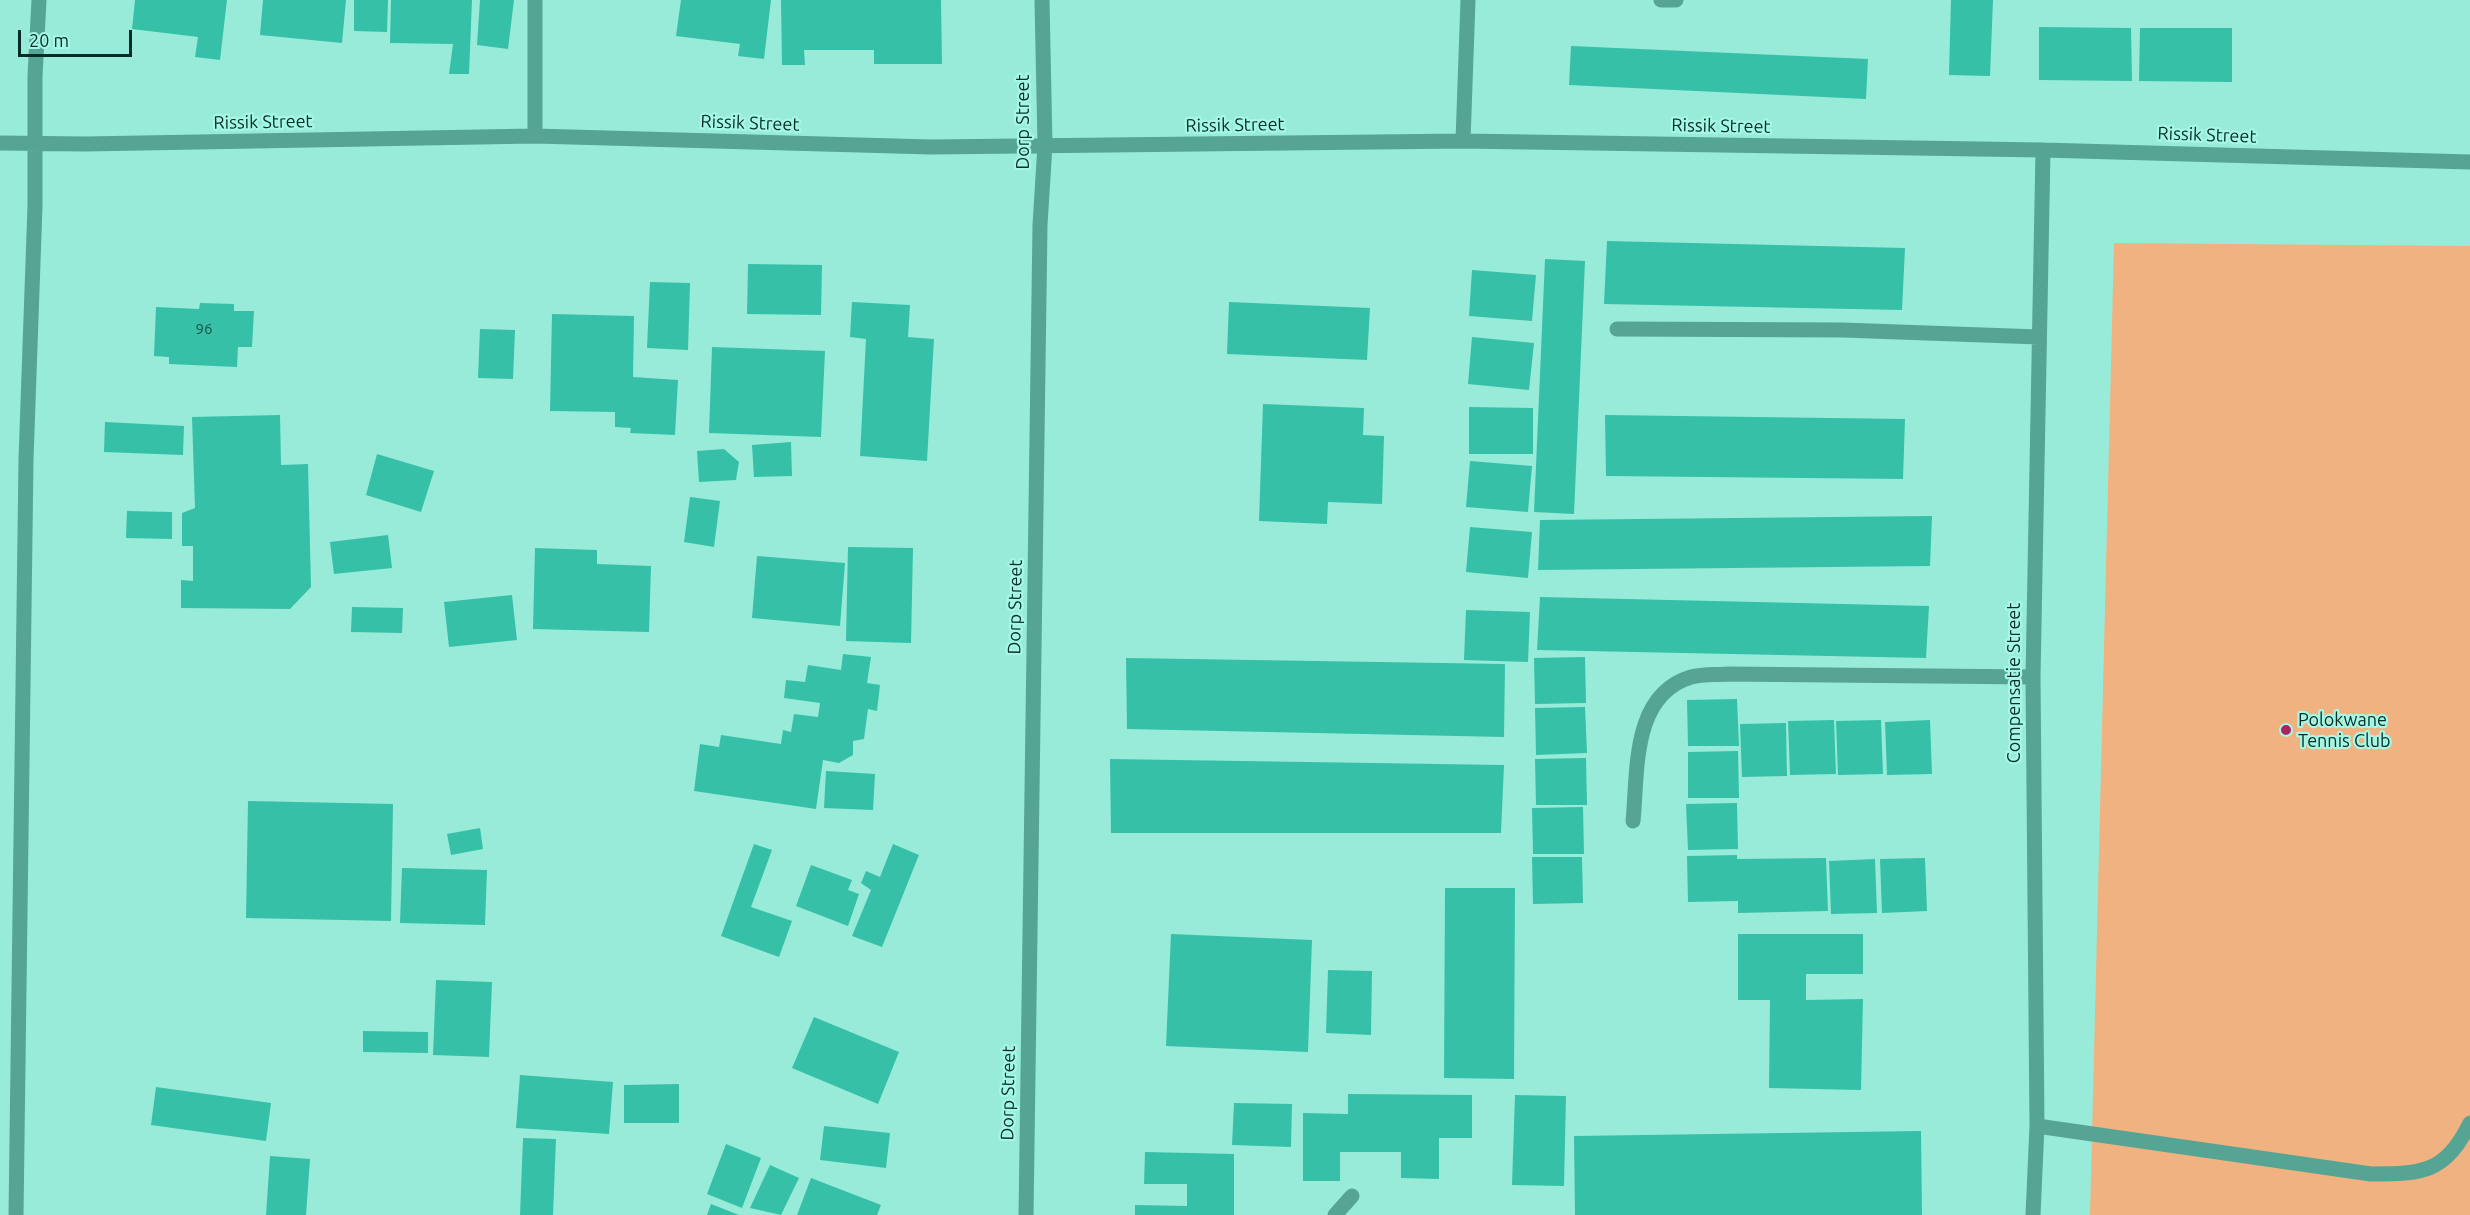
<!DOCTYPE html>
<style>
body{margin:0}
#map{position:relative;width:2470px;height:1215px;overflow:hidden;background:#98ebd9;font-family:Ubuntu,sans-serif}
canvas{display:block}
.scale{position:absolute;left:18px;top:30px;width:114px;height:27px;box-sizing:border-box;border:3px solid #082d26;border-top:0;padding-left:8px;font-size:18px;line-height:21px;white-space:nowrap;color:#082d26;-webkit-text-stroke:4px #a5f8e6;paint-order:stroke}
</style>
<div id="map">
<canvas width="2470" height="1215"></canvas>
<div class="scale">20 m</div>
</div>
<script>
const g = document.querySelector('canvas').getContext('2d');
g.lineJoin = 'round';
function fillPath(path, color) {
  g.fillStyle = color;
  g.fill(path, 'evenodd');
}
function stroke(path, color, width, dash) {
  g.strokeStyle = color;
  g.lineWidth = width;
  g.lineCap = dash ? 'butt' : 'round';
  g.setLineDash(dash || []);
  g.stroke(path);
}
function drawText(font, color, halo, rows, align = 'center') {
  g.font = font + ' Ubuntu,sans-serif';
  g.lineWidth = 4.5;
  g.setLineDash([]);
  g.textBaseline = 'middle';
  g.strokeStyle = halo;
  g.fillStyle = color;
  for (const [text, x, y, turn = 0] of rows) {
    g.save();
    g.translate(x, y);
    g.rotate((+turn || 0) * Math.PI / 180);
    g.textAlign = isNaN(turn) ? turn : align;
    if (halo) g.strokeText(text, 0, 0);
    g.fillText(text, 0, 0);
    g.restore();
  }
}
const green = new Path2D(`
 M2114 243 2470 246V1215H2090Z`);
const building = new Path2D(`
 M135 0H227L220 60 195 57 198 37 132 29Z
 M263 0H346L342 43 260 35Z
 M354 0H388L387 32 354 31Z
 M391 0H472L469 74H449L453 44 390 43Z
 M480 0H514L508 49 477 45Z
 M681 0H771L764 59 738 56 740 44 676 36Z
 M781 0H941L942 64H874V50H804L805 65H782Z
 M1951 0H1993L1990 76 1949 75Z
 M2039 27 2131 28 2132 81 2039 80Z
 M2140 28H2232V82L2139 81Z
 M1571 46 1868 59 1866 99 1569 85Z
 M1607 241 1905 248 1902 310 1604 304Z
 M1545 259 1585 261 1574 514 1534 512Z
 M748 264 822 265 821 315 747 314Z
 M1472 270 1536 275 1532 321 1469 316Z
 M650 282 690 283 688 350 647 348Z
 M852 302 910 305 908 337 934 339 927 461 860 456 866 339 850 337Z
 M1229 302 1370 308 1367 360 1227 354Z
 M200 303 234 304V311H254L252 347H238L237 367 169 364V357L154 356 156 307 199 309Z
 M552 314 634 316 633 377 678 380 675 435 630 433 631 428 615 427V412L550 411Z
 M480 329 515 330 513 379 478 378Z
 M1472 337 1534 343 1529 390 1468 384Z
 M712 347 825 351 821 437 709 433Z
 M1263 404 1364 408 1363 435 1384 436 1382 504 1328 502 1327 524 1259 521Z
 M1469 407 1533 408V454H1469Z
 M280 415 281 465 308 464 311 587 290 609 181 608V580L193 581V546H182V513L195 508 192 417Z
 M1605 415 1905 419 1903 479 1606 476Z
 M105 422 184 426 183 455 104 452Z
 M791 442 792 476 754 477 752 445Z
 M724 449 739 462 736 480 699 482 697 451Z
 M377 454 434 471 421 512 366 495Z
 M1470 461 1532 466 1528 512 1466 507Z
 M690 497 720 501 714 547 684 542Z
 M127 511 172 512V539L126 538Z
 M1932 516 1930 566 1538 570 1540 520Z
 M1470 527 1532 532 1528 578 1466 572Z
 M388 535 392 568 334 574 330 542Z
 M848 547 913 548 911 643 846 641Z
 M535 548 597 550V564L651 566 649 632 533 629Z
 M757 556 845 563 840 626 752 618Z
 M512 595 517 640 449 647 444 602Z
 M1540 597 1929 606 1926 658 1537 650Z
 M352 607 403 608 402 633 351 632Z
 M1466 610 1530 612 1528 662 1464 660Z
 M843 654 871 657 867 683 880 685 877 711 868 709 864 739 853 741V755L839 763 823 760 816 809 694 791 700 744 719 747 721 735 781 744 783 730 791 732 794 714 818 717 820 703 784 698 786 680 805 682 808 665 841 670Z
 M1585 657 1586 703 1535 704 1534 658Z
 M1126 658 1505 664 1504 737 1127 729Z
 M1737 699 1739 746H1688L1687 700Z
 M1585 707 1587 753 1536 755 1535 708Z
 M1834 720 1836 774 1790 775 1788 721Z
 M1881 720 1883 774 1838 775 1836 721Z
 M1930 720 1932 774 1887 775 1885 722Z
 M1786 723 1787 776 1742 777 1740 724Z
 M1738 751 1739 798H1688V752Z
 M1586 758 1587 805H1536L1535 759Z
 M1110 759 1504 765 1501 833H1111Z
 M826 771 875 774 873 810 824 808Z
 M248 801 393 804 391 921 246 918Z
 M1737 803 1738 849 1688 850 1686 804Z
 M1583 807 1584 854H1533L1532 808Z
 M480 828 483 849 451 855 447 834Z
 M754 844 772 850 751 907 792 921 779 957 721 936Z
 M893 844 919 855 882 947 852 936 871 890 861 883 866 871 880 877Z
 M1737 855V859L1826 858 1828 911 1738 913V901L1688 902 1687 856Z
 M1532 857H1582L1583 903 1533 904Z
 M1925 858 1927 911 1882 913 1880 859Z
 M1875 859 1877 913 1831 914 1829 861Z
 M811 865 852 880 848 890 859 894 848 926 796 906Z
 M402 868 487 870 485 925 400 923Z
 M1445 888H1515L1514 1079 1444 1078Z
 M1171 934 1312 940 1308 1052 1166 1046Z
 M1738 934H1863V974H1806V1000L1863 999 1861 1090 1769 1088 1770 1000H1738Z
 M1328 970 1372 971 1371 1035 1326 1033Z
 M436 980 492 982 489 1057 433 1055Z
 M814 1017 899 1052 878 1104 792 1068Z
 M363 1031 428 1032V1053L363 1052Z
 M520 1075 613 1082 609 1134 516 1128Z
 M679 1084V1123H624V1085Z
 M156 1087 271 1103 266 1141 151 1125Z
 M1348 1094 1472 1095V1138H1439V1179L1401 1178V1152H1340V1181H1303V1113L1348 1114Z
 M1515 1095 1566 1096 1564 1186 1512 1185Z
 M1234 1103 1292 1104 1291 1147 1232 1145Z
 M824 1126 890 1133 886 1168 820 1160Z
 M1921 1131 1922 1215H1575L1574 1136Z
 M523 1138 556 1139 553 1215H520Z
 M726 1144 761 1158 742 1208 707 1194Z
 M1145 1152 1234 1154V1215H1135V1205L1187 1206V1184H1144Z
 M270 1156 310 1159 306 1215H266Z
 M770 1165 799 1178 781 1215 750 1208Z
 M811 1178 881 1205 877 1215H797Z
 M711 1204 739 1215H707Z`);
const minor = new Path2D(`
 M1661 0H1676
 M535 136V0
 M1463 141 1468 0
 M0 143 85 144 535 136 931 147 1463 141 2043 150 2470 162
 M1617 329 1843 330 2039 337
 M1633 821C1638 772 1631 695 1691 677 1702 674 1716 675 1728 674L2033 677
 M2037 1126 2371 1174C2423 1174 2445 1173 2470 1123
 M16 1215 26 459 35 206V76L39 0
 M1026 1215 1040 225 1045 145 1042 0
 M1335 1215 1352 1196
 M2033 1215 2037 1126 2033 677 2043 150`);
const markers = [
 [2286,730,6,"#ad2262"]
];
const numberNames = [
 ["96",204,329]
];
const streetNames = [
 ["Rissik Street",263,122,-1],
 ["Dorp Street",1023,122,-90],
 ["Rissik Street",750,123,2],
 ["Rissik Street",1235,125,-1],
 ["Rissik Street",1721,126,1],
 ["Rissik Street",2207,135,2],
 ["Dorp Street",1015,607,-89],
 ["Compensatie Street",2014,683,-90],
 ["Dorp Street",1008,1093,-89]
];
const poiNames = [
 ["Polokwane",2298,720],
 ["Tennis Club",2298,741]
];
fillPath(green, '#f1b281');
fillPath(building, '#36c0a8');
stroke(minor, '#56a494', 15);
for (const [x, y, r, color] of markers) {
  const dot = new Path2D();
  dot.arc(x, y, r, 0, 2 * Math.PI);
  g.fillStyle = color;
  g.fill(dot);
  stroke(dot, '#a5f8e6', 2);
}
drawText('15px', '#145246', null, numberNames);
drawText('18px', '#082d26', '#a5f8e6', streetNames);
drawText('18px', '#082d26', '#a5f8e6', poiNames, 'left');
</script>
